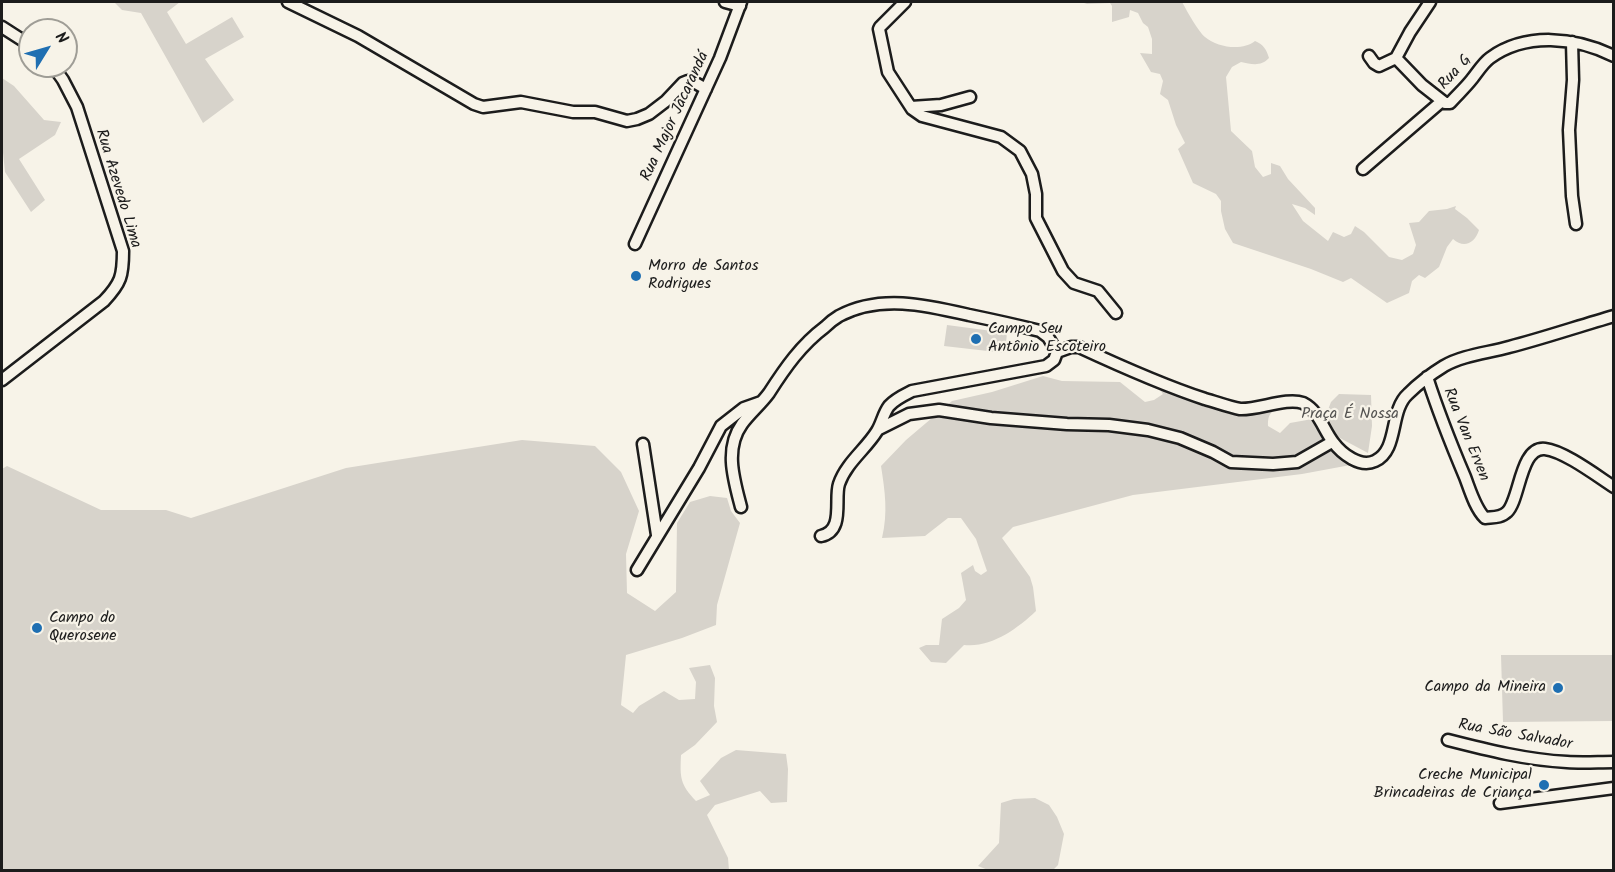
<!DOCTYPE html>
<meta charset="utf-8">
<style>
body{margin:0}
#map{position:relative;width:1615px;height:872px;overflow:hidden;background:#f7f3e8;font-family:Kalam,sans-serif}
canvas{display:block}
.frame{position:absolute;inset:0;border:3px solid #1c1c1c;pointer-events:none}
.north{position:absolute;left:18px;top:18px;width:60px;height:60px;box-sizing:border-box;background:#f7f3e8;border:2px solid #9f9d96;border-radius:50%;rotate:53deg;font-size:16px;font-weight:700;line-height:24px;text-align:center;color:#1c1c1c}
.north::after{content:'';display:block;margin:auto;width:21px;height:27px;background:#1f6fb2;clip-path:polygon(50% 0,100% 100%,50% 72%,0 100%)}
</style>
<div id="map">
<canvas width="1615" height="872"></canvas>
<div class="frame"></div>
<div class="north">N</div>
</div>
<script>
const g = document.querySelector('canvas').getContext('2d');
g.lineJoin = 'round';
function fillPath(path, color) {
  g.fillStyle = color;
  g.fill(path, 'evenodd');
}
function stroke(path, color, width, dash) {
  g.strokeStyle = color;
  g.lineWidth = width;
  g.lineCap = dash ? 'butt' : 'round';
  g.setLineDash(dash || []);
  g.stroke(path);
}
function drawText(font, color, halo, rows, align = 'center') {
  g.font = font + ' Kalam,sans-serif';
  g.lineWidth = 4.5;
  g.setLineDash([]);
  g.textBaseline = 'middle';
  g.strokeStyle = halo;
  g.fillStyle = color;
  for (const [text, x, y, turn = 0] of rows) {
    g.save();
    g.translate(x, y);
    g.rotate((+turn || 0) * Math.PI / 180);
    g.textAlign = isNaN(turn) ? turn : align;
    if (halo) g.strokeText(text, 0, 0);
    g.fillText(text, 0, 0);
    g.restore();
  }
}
const green = new Path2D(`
 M114 2H145L146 3 148 2H180L167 12 186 44 232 17 244 37 205 59 234 100 203 123 141 13 122 10Z
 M1081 2H1182C1187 11 1198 31 1205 37 1218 48 1243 51 1255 41 1264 45 1266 49 1269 58 1261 67 1251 64 1241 62L1232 67 1226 77 1231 131 1252 151 1255 167 1263 177 1271 174V163L1280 166 1288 179 1315 208V215L1305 208 1292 204 1303 221 1328 241 1333 232 1344 237 1351 234 1355 226 1364 232 1389 257 1402 260 1413 254 1416 245 1409 223 1419 222 1429 211 1447 209 1456 206 1455 209 1467 218 1479 230C1475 243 1464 249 1453 239L1447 247 1439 267 1425 278 1419 275 1412 281 1409 293 1387 303 1351 278 1343 282 1311 269 1233 243 1225 229 1221 211V201L1216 194 1193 183 1178 149 1185 143 1176 125 1168 100 1160 94 1163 81 1160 74 1151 72 1140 53 1152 54V39L1148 27 1143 23 1138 13 1130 10 1129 17 1112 22V6L1110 3 1087 4Z
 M2 78 14 86 44 120 61 122 55 135 19 159 45 200 31 212 5 172 2 143Z
 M947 325 1007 333 1005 353 944 346Z
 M1043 376 1062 381 1120 382 1145 402 1154 400 1163 394 1153 381 1225 402 1280 406C1270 413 1268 414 1268 426L1280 433 1290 423 1318 418 1330 432 1323 441 1356 464 1302 474 1133 495 1013 527 1002 538 1030 577 1033 587 1036 611C1017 629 991 648 964 645L946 663 931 662 919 648 926 645H939L942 619 959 608 966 600 961 573 973 565 975 571 981 575 987 571 976 539 961 518H948L925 536 882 538C888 512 885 492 881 466L906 440 952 401 992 392Z
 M1339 394 1371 395 1372 426 1368 453 1338 437 1326 415 1331 402Z
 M522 440 595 446 621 472 639 511 626 554 627 593 655 611 676 592 677 523 690 502 710 496 727 498 731 511 740 523 717 605 716 625 682 638 626 655 621 705 633 713 639 706 664 691 679 700 695 699 696 682 689 668 710 665 715 678 714 706 717 722 695 745 681 755C680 778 680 784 696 801L710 795 700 781 721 758 736 750 786 754 788 769 787 802 771 803 760 791 715 805 707 815 728 858 729 870H2V469L7 466 101 510H166L191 518 346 468Z
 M1501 655H1613V721L1503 722Z
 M1035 798 1049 805 1057 817 1064 834 1058 865 1053 870H988L978 866 999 843 1001 803 1014 799Z`);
const street = new Path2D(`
 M288 2 358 36 474 104 483 107 521 102 573 112H595L627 121 637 119 649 114 666 101 683 83 688 81H692L706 89
 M725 2 740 6
 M905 2 880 27 879 29 888 72 912 109 922 116 1001 137 1020 151 1032 174 1036 194V218L1063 271 1074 283 1098 291 1116 313
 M1430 2 1410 32 1396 58 1422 85 1445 103H1450C1457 95 1465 88 1472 79 1477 73 1483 63 1490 58 1526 32 1575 37 1614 56
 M2 27 30 45
 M1572 42 1573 80 1569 130 1572 196 1576 224
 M1369 56 1374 63 1379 66 1396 58
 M911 107 941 105 970 97
 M1363 169 1442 101
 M635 244 720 58 741 2
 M1427 377C1438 411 1451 444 1465 477 1470 490 1475 508 1485 518 1493 517 1501 518 1507 512 1520 500 1520 446 1545 449 1564 451 1597 476 1614 487
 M2 380 104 301C121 283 123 276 123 251L77 107 63 80 53 66
 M879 429 909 414 939 410 991 418 1067 424 1109 425 1148 430 1180 438 1213 452 1231 462 1273 464 1297 462 1332 442
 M643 444 657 535
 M741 507C734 480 724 449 742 424 750 413 761 404 769 393 785 368 801 345 825 327 829 323 834 319 839 316 880 294 926 305 969 315 993 320 1016 325 1040 331L1048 337 1057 352
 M821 536C845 531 834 499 839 484 846 463 866 449 877 431 882 423 883 414 889 406 895 399 904 395 912 391L1046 366 1054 360 1057 352 1071 347H1079C1120 366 1162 385 1205 399 1216 402 1229 407 1240 409 1258 410 1287 397 1303 403 1319 411 1323 429 1333 442 1342 454 1360 468 1375 461 1399 450 1389 411 1408 394 1419 383 1431 374 1444 366 1463 355 1488 353 1509 347 1544 338 1579 326 1614 316
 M637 570 699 468 721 426 744 408 761 402
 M1448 740C1487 750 1527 760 1567 762 1582 763 1598 762 1614 762
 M1500 803 1614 788`);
const markers = [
 [636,276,6,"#1f6fb2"],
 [976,339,6,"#1f6fb2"],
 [37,628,6,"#1f6fb2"],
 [1558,688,6,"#1f6fb2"],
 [1544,785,6,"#1f6fb2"]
];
const streetNames = [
 ["Rua G",1456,73,-48],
 ["Rua Major Jacarandá",676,117,-65],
 ["Rua Azevedo Lima",117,189,73],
 ["Rua Van Erven",1465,435,68],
 ["Rua São Salvador",1515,736,10]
];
const poiNames = [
 ["Morro de Santos",648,267],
 ["Rodrigues",648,285],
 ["Campo Seu",988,330],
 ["Antônio Escoteiro",988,348],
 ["Campo do",49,619],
 ["Querosene",49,637],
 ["Campo da Mineira",1546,688,"right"],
 ["Creche Municipal",1532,776,"right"],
 ["Brincadeiras de Criança",1532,794,"right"]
];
const parkNames = [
 ["Praça É Nossa",1350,415]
];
fillPath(green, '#d7d3cb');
stroke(street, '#1c1c1c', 15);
stroke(street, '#f7f3e8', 10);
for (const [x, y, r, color] of markers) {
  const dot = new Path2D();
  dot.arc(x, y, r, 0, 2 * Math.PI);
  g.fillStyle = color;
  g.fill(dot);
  stroke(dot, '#f7f3e8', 2);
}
drawText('16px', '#1c1c1c', '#f7f3e8', streetNames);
drawText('16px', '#1c1c1c', '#f7f3e8', poiNames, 'left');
drawText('16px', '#545351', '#f7f3e8', parkNames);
</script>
